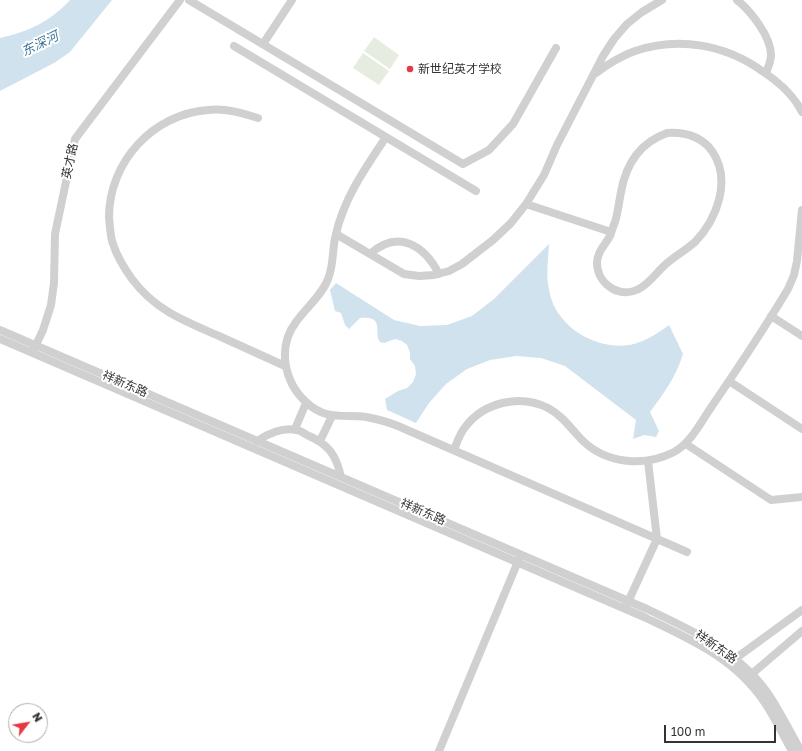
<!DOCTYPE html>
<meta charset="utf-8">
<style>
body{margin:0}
#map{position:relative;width:802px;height:751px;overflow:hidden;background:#fff;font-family:"Golos Text",sans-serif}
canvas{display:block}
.north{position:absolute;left:8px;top:703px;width:40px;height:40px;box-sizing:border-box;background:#fff;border:1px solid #adadad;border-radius:50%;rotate:59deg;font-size:11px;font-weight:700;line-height:16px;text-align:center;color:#333}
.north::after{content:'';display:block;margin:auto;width:14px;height:18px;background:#e63946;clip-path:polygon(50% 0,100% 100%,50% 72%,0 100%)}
.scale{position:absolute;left:664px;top:725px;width:112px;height:18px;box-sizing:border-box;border:2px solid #333;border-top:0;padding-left:5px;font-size:12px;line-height:14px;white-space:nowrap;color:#333;-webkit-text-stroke:3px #fff;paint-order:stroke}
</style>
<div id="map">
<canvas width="802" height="751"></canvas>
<div class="north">N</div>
<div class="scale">100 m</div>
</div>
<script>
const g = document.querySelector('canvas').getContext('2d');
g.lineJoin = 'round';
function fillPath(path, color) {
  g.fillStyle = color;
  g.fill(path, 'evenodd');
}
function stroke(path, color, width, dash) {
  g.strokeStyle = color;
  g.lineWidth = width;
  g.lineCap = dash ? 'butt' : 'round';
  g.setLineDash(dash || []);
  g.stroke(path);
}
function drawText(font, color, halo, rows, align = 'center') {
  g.font = font + ' "Golos Text","Noto Sans SC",sans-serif';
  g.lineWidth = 4;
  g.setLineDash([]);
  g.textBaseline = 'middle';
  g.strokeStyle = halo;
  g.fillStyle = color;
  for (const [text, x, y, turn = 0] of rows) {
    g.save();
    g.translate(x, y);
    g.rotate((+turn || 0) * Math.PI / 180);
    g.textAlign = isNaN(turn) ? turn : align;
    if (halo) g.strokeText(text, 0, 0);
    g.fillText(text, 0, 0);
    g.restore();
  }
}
const green = new Path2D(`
 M374 37 399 55 390 69 364 51Z
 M363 53 389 71 379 85 353 68Z`);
const water = new Path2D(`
 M70 0H112L70 52 54 63 0 91V38C28 32 51 21 70 0Z
 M549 244C548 263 545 278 551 298 561 331 602 352 634 344 648 340 658 333 669 325L683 354C676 377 664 393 650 412L659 431 656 437 644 435 633 439 636 420 565 366 541 358 516 356 490 360 467 369 446 384 429 403 416 423 387 410 385 399 398 391 407 388 413 382 416 374 415 366 410 359V352L407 345 402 341 395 339 384 343 380 342C373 333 386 315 360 318L349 329 345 325 341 313 335 311 330 290 336 283 394 320 420 326 447 325 472 316 494 299Z`);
const minor = new Path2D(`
 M189 0 463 164 489 150 513 124 556 48
 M737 0C751 11 771 37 771 55 771 62 768 67 766 73
 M263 44 292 0
 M234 46 476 191
 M596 73C608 64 621 56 635 51 679 36 726 45 762 71 779 82 793 94 802 112
 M258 118C242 113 226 108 208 110 153 114 109 162 109 217 110 226 110 236 113 244 117 256 124 268 132 279 155 310 184 321 219 336 241 346 263 356 285 366
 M667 133C685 132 701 136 712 151 732 180 717 219 695 242 686 250 675 256 666 264 658 271 651 281 642 287 623 300 598 287 597 263 597 252 605 245 610 236 612 231 613 226 615 222 618 212 619 202 621 192 626 164 639 143 667 133Z
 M386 137C366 167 344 198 336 234 332 248 334 265 328 279 322 295 306 308 296 322 277 347 284 382 306 402 326 421 343 414 366 417 377 419 388 422 398 426L687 552
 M526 204 611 232
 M336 234 404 274 419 276 434 275 449 271 462 264 493 240 511 223 526 204 544 175 557 145 603 56 614 39 627 24 642 12 662 0
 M370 254C398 229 424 245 439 274
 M771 316 802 336
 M0 330 647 609C692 630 737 651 767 692 780 711 790 732 801 751
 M0 339 644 617C690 639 735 658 765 703 775 718 783 735 792 751
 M34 349 43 330 51 305 54 283 55 234 75 139 180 0
 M729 381 802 429
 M295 429 306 403
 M257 441C267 434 283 427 296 430 299 430 304 433 307 435 328 444 336 454 341 477
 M320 441 332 416
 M686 444 771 500 802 497
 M454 450C457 442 460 433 466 426 485 402 520 394 548 408 563 416 571 429 583 441 607 464 645 467 674 452 691 443 701 422 712 406 738 368 764 329 788 289L794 275 797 261 802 210
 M627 604 657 539 648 461
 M732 661 802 610
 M747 678 802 631
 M439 751 519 559`);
const markers = [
 [410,69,4,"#e63946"]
];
const poiNames = [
 ["新世纪英才学校",418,69]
];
const streetNames = [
 ["英才路",70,161,-78],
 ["祥新东路",125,384,23],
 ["祥新东路",423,512,23],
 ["祥新东路",716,647,35]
];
const waterNames = [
 ["东深河",40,44,-26]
];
fillPath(green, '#e6ecdf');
fillPath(water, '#cfe2ee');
stroke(minor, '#d0d0d0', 8);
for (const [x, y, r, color] of markers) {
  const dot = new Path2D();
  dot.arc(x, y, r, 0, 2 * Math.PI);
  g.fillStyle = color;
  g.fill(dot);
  stroke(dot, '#fff', 1.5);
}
drawText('12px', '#333', '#fff', poiNames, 'left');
drawText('12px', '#333', '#fff', streetNames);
drawText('italic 13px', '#3f7597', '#fff', waterNames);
</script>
